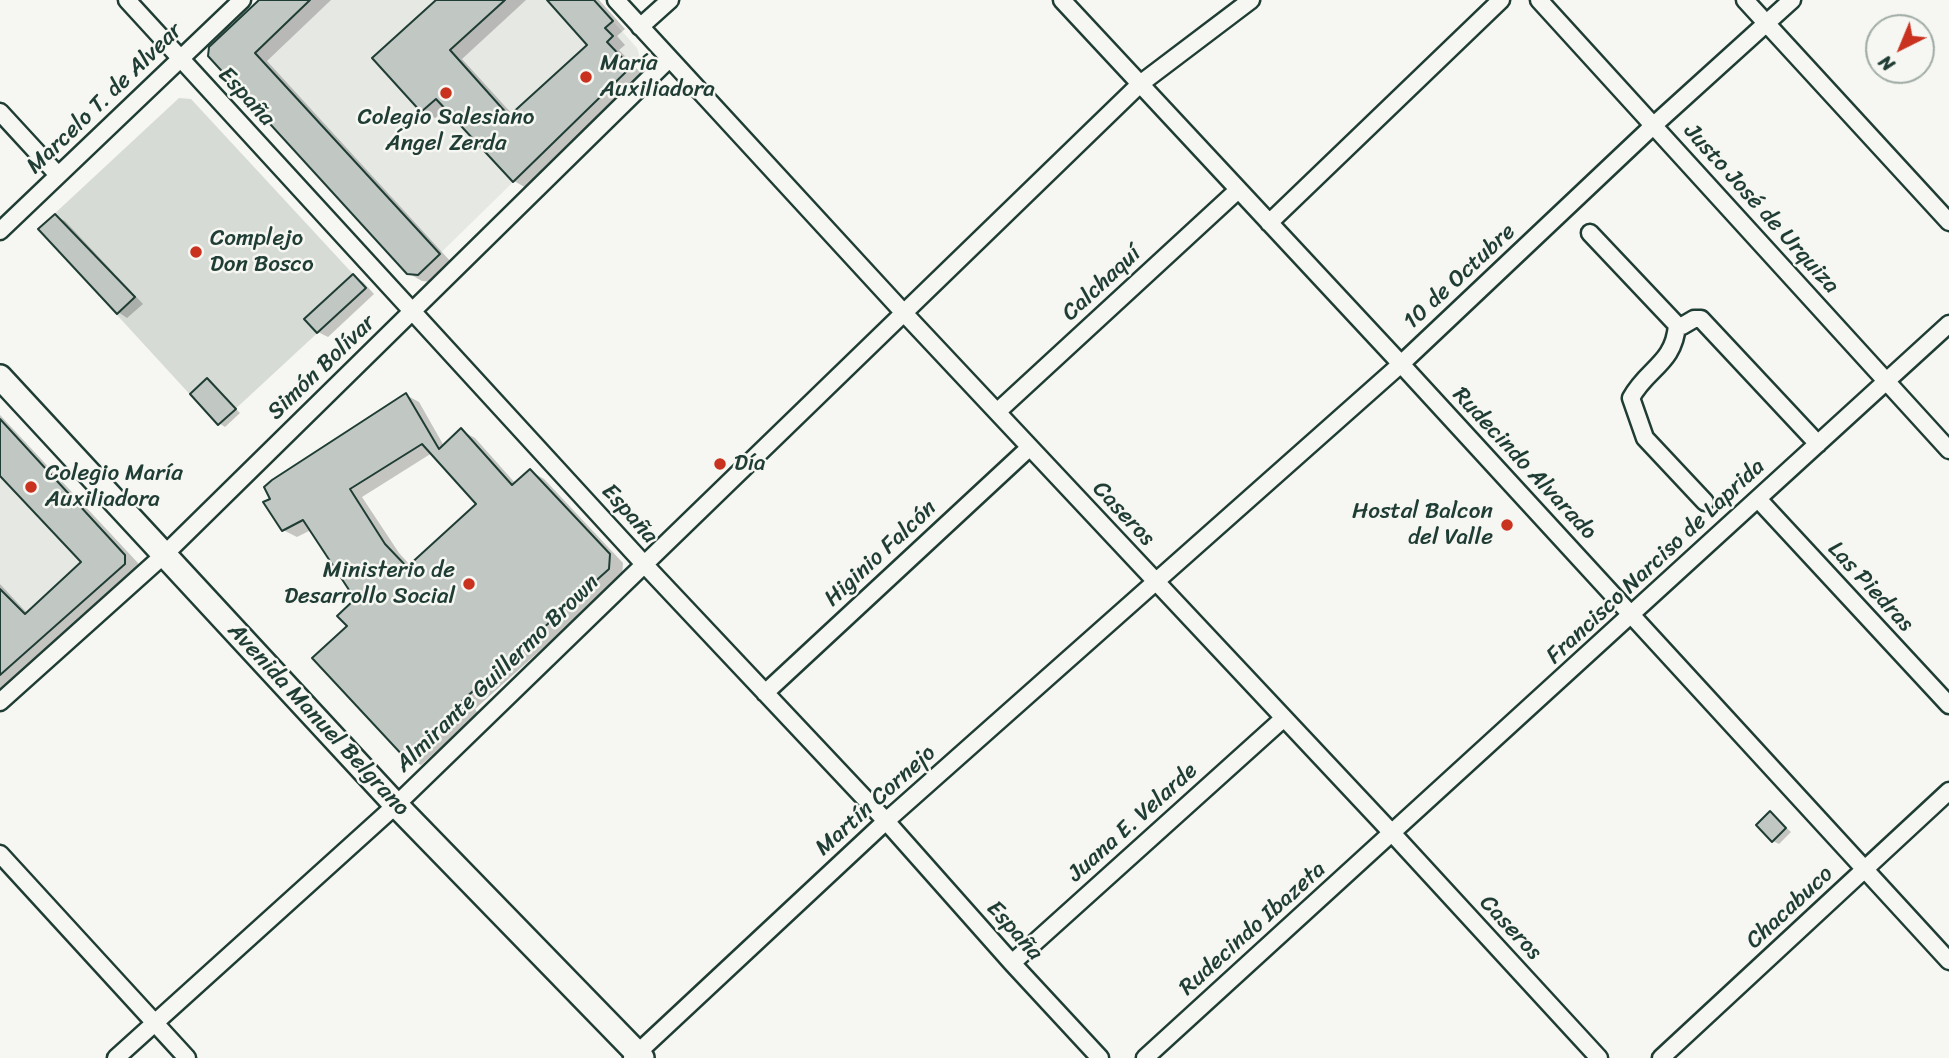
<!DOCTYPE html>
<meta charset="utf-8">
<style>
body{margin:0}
#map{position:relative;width:1949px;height:1058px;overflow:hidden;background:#f6f6f2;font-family:Sriracha,sans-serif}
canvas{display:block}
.north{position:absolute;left:1865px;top:14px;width:70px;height:70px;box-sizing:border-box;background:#f6f6f2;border:2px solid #a0aca6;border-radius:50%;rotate:223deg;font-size:19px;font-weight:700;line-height:28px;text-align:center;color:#1f3d34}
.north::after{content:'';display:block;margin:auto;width:24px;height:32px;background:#c8321e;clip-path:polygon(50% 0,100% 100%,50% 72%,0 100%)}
</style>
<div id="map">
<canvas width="1949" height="1058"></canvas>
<div class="north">N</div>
</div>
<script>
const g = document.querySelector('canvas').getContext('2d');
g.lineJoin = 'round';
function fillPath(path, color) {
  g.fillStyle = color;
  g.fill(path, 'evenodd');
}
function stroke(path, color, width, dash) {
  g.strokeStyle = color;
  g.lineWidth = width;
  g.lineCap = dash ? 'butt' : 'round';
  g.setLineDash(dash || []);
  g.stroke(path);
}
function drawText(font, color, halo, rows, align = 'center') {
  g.font = font + ' Sriracha,sans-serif';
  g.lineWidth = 5;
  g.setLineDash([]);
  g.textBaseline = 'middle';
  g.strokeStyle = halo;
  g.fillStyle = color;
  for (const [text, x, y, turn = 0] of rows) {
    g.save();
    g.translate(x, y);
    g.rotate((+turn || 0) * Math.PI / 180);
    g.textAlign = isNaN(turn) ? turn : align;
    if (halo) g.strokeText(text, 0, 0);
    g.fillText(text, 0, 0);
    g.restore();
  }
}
const built = new Path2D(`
 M259 0H594L637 48 639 55 638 60 418 275 407 274 208 56 209 47Z
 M0 419 125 555V564L27 650 0 641Z`);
const green = new Path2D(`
 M179 98 191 99 366 288 218 425 38 229Z`);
const shadow = new Path2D(`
 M262 0H331L267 61 452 263 432 282 422 281 408 273 210 55Z
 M438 0H526L462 59 513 115 590 45 549 0H599L625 29 617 36 625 45 619 50 643 75 528 189 514 181 447 108 435 118 422 111Z
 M55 216 65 221 143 304 127 318 118 312Z
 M353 276 363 282 374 294 328 337 318 332Z
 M207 380 240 413 225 427 219 423Z
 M406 395 419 402 444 446 462 431 475 438 516 484 530 471 544 479 623 563 622 577 475 709 478 714 421 765 407 758 315 658 349 626 357 600 311 530 297 537 283 530ZM432 453 479 504 411 566 399 553 362 497Z
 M0 415 138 563 137 572 0 694V584L28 614 83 562 0 473Z
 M1771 813 1791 832 1779 844 1773 841Z`);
const building = new Path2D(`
 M259 0H310L255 53 440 254 418 275 407 274 208 56 209 47Z
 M436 0H505L450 50 509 116 587 45 547 0H594L613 21 605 28 613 36 607 42 631 67 513 182 436 99 421 112 372 58Z
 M55 214 135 297 117 314 38 229Z
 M353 274 366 288 317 333 304 319Z
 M207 378 236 409 218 425 190 394Z
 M406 393 439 449 461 428 512 485 530 469 610 554 609 569 462 701 466 705 406 759 312 658 347 626 337 616 355 599 303 520 282 531 263 502 270 499 264 487 272 480ZM422 444 476 504 407 567 385 544 350 489Z
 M0 419 125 555V564L0 675V589L25 614 81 562 0 476Z
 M1770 811 1786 828 1772 842 1756 825Z`);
const street = new Path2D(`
 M127 0 644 564 886 821 1012 963 1100 1058
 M616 0 904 313 1393 834 1599 1058
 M1062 0 1401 364 1949 961
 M1539 0 1949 450
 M1745 0 1949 222
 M640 27 670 0
 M0 112 58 175
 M1269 223 1501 0
 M0 231 242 0
 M1590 233 1677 325 1682 326 1694 319H1701L1818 444
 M1677 325C1674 364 1647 368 1631 398L1645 438 1705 502
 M997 412 1238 190
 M1758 499 1949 705
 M765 693 1029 448
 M0 702 165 554 669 59
 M0 854 187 1058
 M1012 963 1284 718
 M116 1058 396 805 1140 84 1251 0
 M632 1058 886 821 1401 364 1654 125 1792 0
 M1145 1058 1949 324
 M1661 1058 1949 791`);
const secondary = new Path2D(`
 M0 377 396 805 642 1058`);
const markers = [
 [586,77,7,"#c8321e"],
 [446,93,7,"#c8321e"],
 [196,252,7,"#c8321e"],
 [720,464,7,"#c8321e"],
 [31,487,7,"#c8321e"],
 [1507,525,7,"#c8321e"],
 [469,584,7,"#c8321e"]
];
const poiNames = [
 ["María",600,64],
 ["Auxiliadora",600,90],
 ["Colegio Salesiano",446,118,"center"],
 ["Ángel Zerda",446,144,"center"],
 ["Complejo",210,239],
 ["Don Bosco",210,265],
 ["Día",734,464],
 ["Colegio María",45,474],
 ["Auxiliadora",45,500],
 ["Hostal Balcon",1493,512,"right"],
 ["del Valle",1493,538,"right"],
 ["Ministerio de",455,571,"right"],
 ["Desarrollo Social",455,597,"right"]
];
const streetNames = [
 ["España",246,97,47],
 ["Marcelo T. de Alvear",105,99,-44],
 ["Justo José de Urquiza",1761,209,48],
 ["10 de Octubre",1460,277,-43],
 ["Calchaquí",1102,284,-43],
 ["Simón Bolívar",322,368,-44],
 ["Rudecindo Alvarado",1524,464,47],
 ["España",629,514,48],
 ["Caseros",1123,514,47],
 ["Higinio Falcón",881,554,-43],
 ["Francisco Narciso de Laprida",1656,562,-43],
 ["Las Piedras",1870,587,47],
 ["Almirante Guillermo Brown",498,674,-44],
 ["Avenida Manuel Belgrano",318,720,47],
 ["Martín Cornejo",876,801,-42],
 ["Juana E. Velarde",1133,823,-42],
 ["Chacabuco",1790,908,-43],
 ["Caseros",1510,928,47],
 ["Rudecindo Ibazeta",1253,929,-42],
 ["España",1014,931,48]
];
fillPath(built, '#e6e8e4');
fillPath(green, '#d6dbd6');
fillPath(shadow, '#0003');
fillPath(building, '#c1c8c3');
stroke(building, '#1f3d34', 2);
stroke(street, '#1f3d34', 21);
stroke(secondary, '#1f3d34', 28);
stroke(street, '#f6f6f2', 16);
stroke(secondary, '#f6f6f2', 23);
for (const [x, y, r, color] of markers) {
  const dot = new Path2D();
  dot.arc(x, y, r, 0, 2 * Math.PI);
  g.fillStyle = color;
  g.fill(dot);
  stroke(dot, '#f6f6f2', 2.5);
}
drawText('23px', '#1f3d34', '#f6f6f2', poiNames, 'left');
drawText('23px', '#1f3d34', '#f6f6f2', streetNames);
</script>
